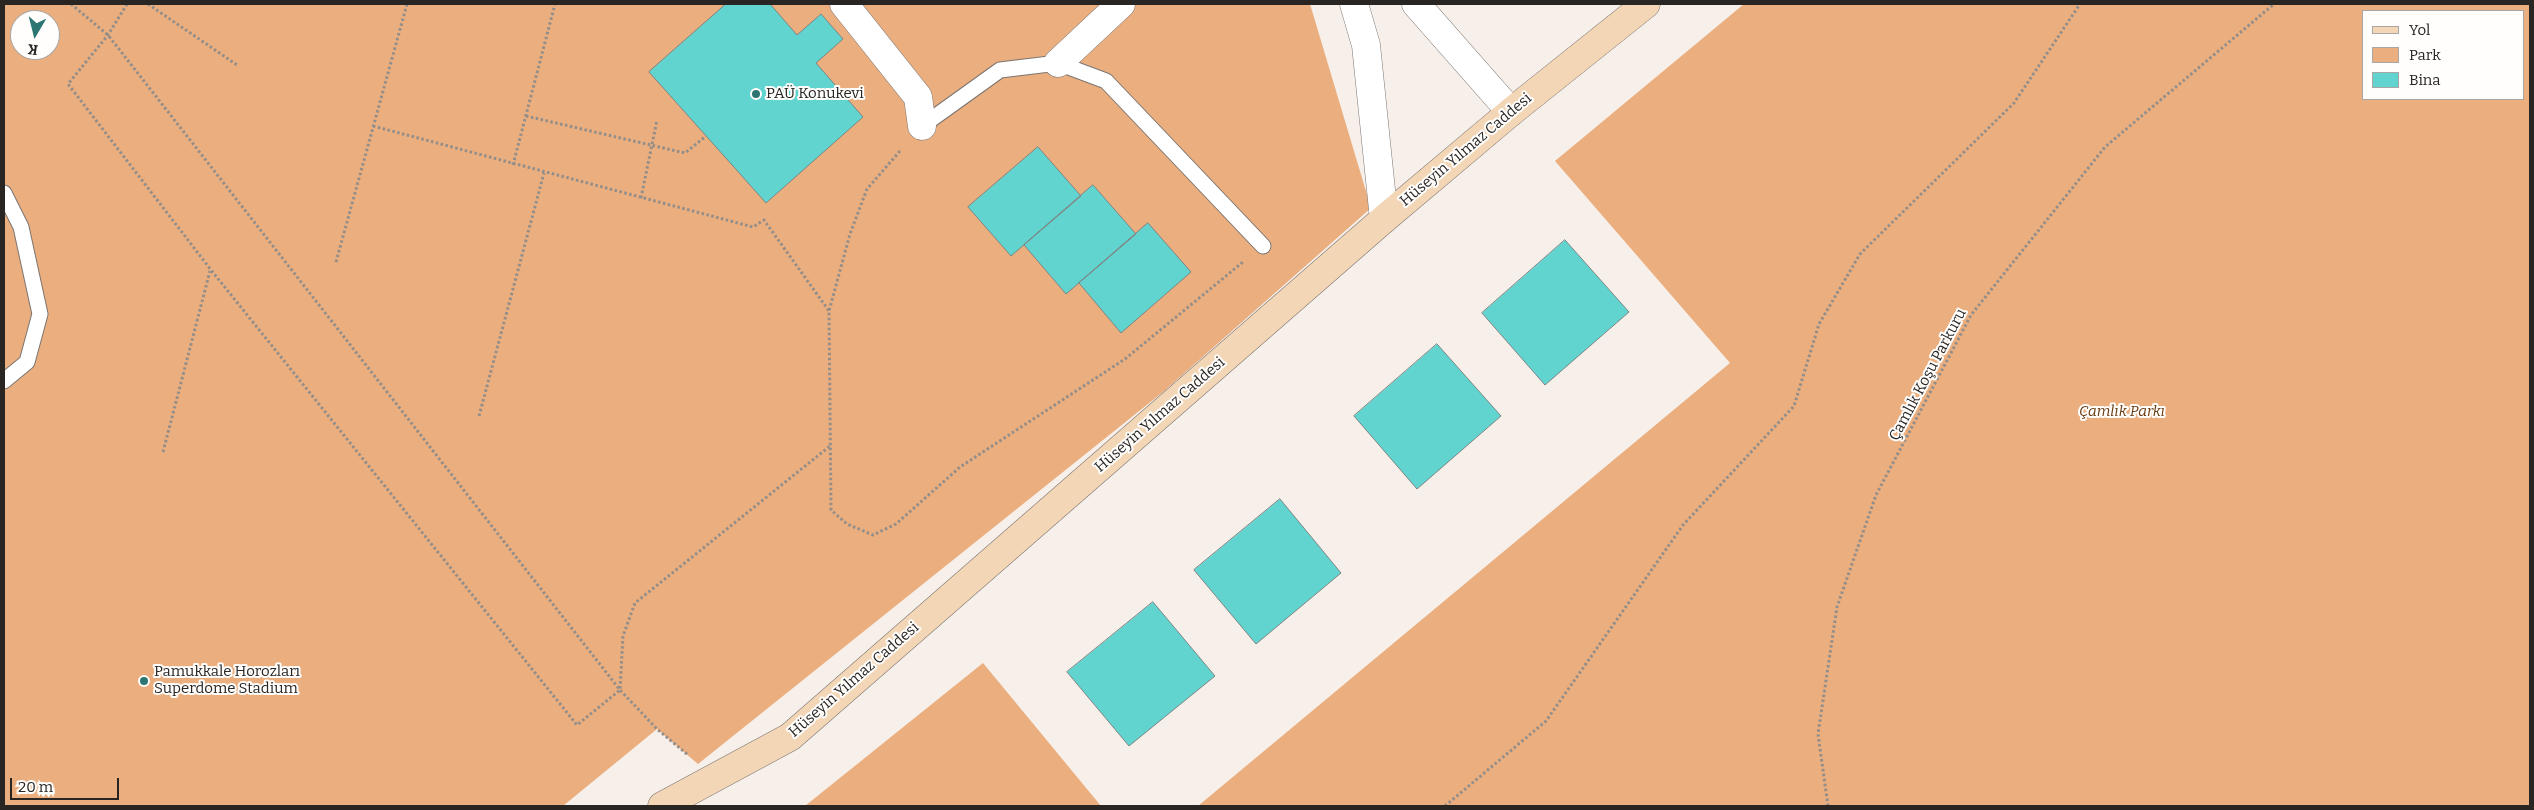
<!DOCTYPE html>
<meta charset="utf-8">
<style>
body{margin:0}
#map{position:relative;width:2534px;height:810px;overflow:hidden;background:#f6efea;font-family:Bitter,serif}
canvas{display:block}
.frame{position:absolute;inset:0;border:5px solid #282523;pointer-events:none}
.legend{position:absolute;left:2362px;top:10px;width:162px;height:90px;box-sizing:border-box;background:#fffefc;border:1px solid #a9a7a5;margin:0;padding:6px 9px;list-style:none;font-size:15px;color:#282523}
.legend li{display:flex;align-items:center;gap:10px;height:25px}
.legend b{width:25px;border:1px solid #a9a7a5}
.north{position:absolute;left:10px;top:10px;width:50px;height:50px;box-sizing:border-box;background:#fffefc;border:1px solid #a9a7a5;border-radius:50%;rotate:188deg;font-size:14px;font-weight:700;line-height:20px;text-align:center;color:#282523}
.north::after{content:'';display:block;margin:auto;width:18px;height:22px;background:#2c7572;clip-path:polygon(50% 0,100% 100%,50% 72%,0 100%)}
.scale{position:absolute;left:10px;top:778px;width:109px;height:22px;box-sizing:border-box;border:2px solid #282523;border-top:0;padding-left:6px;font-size:15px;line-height:18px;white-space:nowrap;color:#282523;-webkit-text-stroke:4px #fffefc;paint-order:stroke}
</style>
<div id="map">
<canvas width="2534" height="810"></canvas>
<div class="frame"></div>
<ul class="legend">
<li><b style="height:6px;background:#f3d6b6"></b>Yol</li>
<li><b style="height:14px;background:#ebae7e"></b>Park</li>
<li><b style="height:14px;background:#61d4cf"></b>Bina</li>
</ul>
<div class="north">K</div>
<div class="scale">20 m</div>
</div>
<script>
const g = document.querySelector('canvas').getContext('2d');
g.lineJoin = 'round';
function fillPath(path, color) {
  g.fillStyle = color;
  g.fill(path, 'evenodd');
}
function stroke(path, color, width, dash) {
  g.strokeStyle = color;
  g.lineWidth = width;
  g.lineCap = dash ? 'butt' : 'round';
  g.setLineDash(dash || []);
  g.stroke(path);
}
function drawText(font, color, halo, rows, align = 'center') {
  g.font = font + ' Bitter,serif';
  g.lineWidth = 4;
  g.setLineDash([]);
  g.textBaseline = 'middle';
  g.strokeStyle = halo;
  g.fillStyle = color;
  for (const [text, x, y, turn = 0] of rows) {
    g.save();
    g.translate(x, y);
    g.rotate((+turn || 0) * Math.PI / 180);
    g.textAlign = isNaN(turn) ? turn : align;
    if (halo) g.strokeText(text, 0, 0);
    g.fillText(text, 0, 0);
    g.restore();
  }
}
const green = new Path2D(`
 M4 4H1310L1371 208 1163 392 698 764 657 729 563 806H4ZM20 20H50V50H20Z
 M1744 4H2530V806H1198L1730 363 1555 161ZM2523 11V99H2363V11Z
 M983 663 1101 806H805Z`);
const building = new Path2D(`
 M726 4H770L797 35 821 14 843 39 816 63 863 117 766 203 649 72Z
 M1038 147 1081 196 1011 256 968 207Z
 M1093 185 1136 234 1066 294 1024 245Z
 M1148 223 1191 272 1121 333 1079 283Z
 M1565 240 1629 312 1545 385 1482 313Z
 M1437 344 1501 416 1417 489 1354 416Z
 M1280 499 1341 573 1256 644 1194 570Z
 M1153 602 1215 676 1129 746 1067 672Z`);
const path = new Path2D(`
 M71 4 108 35 620 690 657 729 688 755
 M127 4 108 35 68 84 211 270 577 725 620 690 623 636 635 603 830 446
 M148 4 237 65
 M526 116 685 153 706 136
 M373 126 753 227 764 220 829 311
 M900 151 867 189 850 234 829 311 831 510 847 524 873 535 896 524 960 467 1125 359 1243 262
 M513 165 555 4
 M641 198 657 120
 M336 262 407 4
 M479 416 544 173
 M163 452 210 271
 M1445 806 1546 721 1683 525 1794 406 1819 324 1860 254 2014 103 2080 4
 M1828 806 1818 734 1837 607 1876 495 1971 315 2105 147 2274 4`);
const lane = new Path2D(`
 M922 126 1000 70 1058 63 1106 81 1263 246
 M4 193 21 227 40 314 27 362 4 381`);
const street = new Path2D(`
 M844 4 918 97 922 126
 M1354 4 1366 45 1384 219
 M1416 4 1511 112
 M1058 63 1121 4`);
const secondary = new Path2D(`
 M662 806 790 737 1384 219 1511 112 1646 4`);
const markers = [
 [756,94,5,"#2c7572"],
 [144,681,5,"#2c7572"]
];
const poiNames = [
 ["PAÜ Konukevi",766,94],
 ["Pamukkale Horozları",154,672],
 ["Superdome Stadium",154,689]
];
const streetNames = [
 ["Hüseyin Yılmaz Caddesi",1466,150,-40],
 ["Çamlık Koşu Parkuru",1928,375,-62],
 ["Hüseyin Yılmaz Caddesi",1160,415,-41],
 ["Hüseyin Yılmaz Caddesi",854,680,-41]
];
const parkNames = [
 ["Çamlık Parkı",2122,412]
];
fillPath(green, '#ebae7e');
fillPath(building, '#61d4cf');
stroke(building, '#7c8584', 1);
stroke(lane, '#7c7571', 17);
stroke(street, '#7c7571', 29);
stroke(secondary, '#7c7571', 29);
stroke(path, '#938e8a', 3, [2.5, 2.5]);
stroke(lane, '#fff', 15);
stroke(street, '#fff', 28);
stroke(secondary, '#f3d6b6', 28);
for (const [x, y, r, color] of markers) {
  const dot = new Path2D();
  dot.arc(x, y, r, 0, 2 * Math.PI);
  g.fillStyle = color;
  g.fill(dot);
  stroke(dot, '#fffefc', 2);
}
drawText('15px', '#282523', '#fffefc', poiNames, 'left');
drawText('15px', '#282523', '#fffefc', streetNames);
drawText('italic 15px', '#673b13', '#fffefc', parkNames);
</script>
